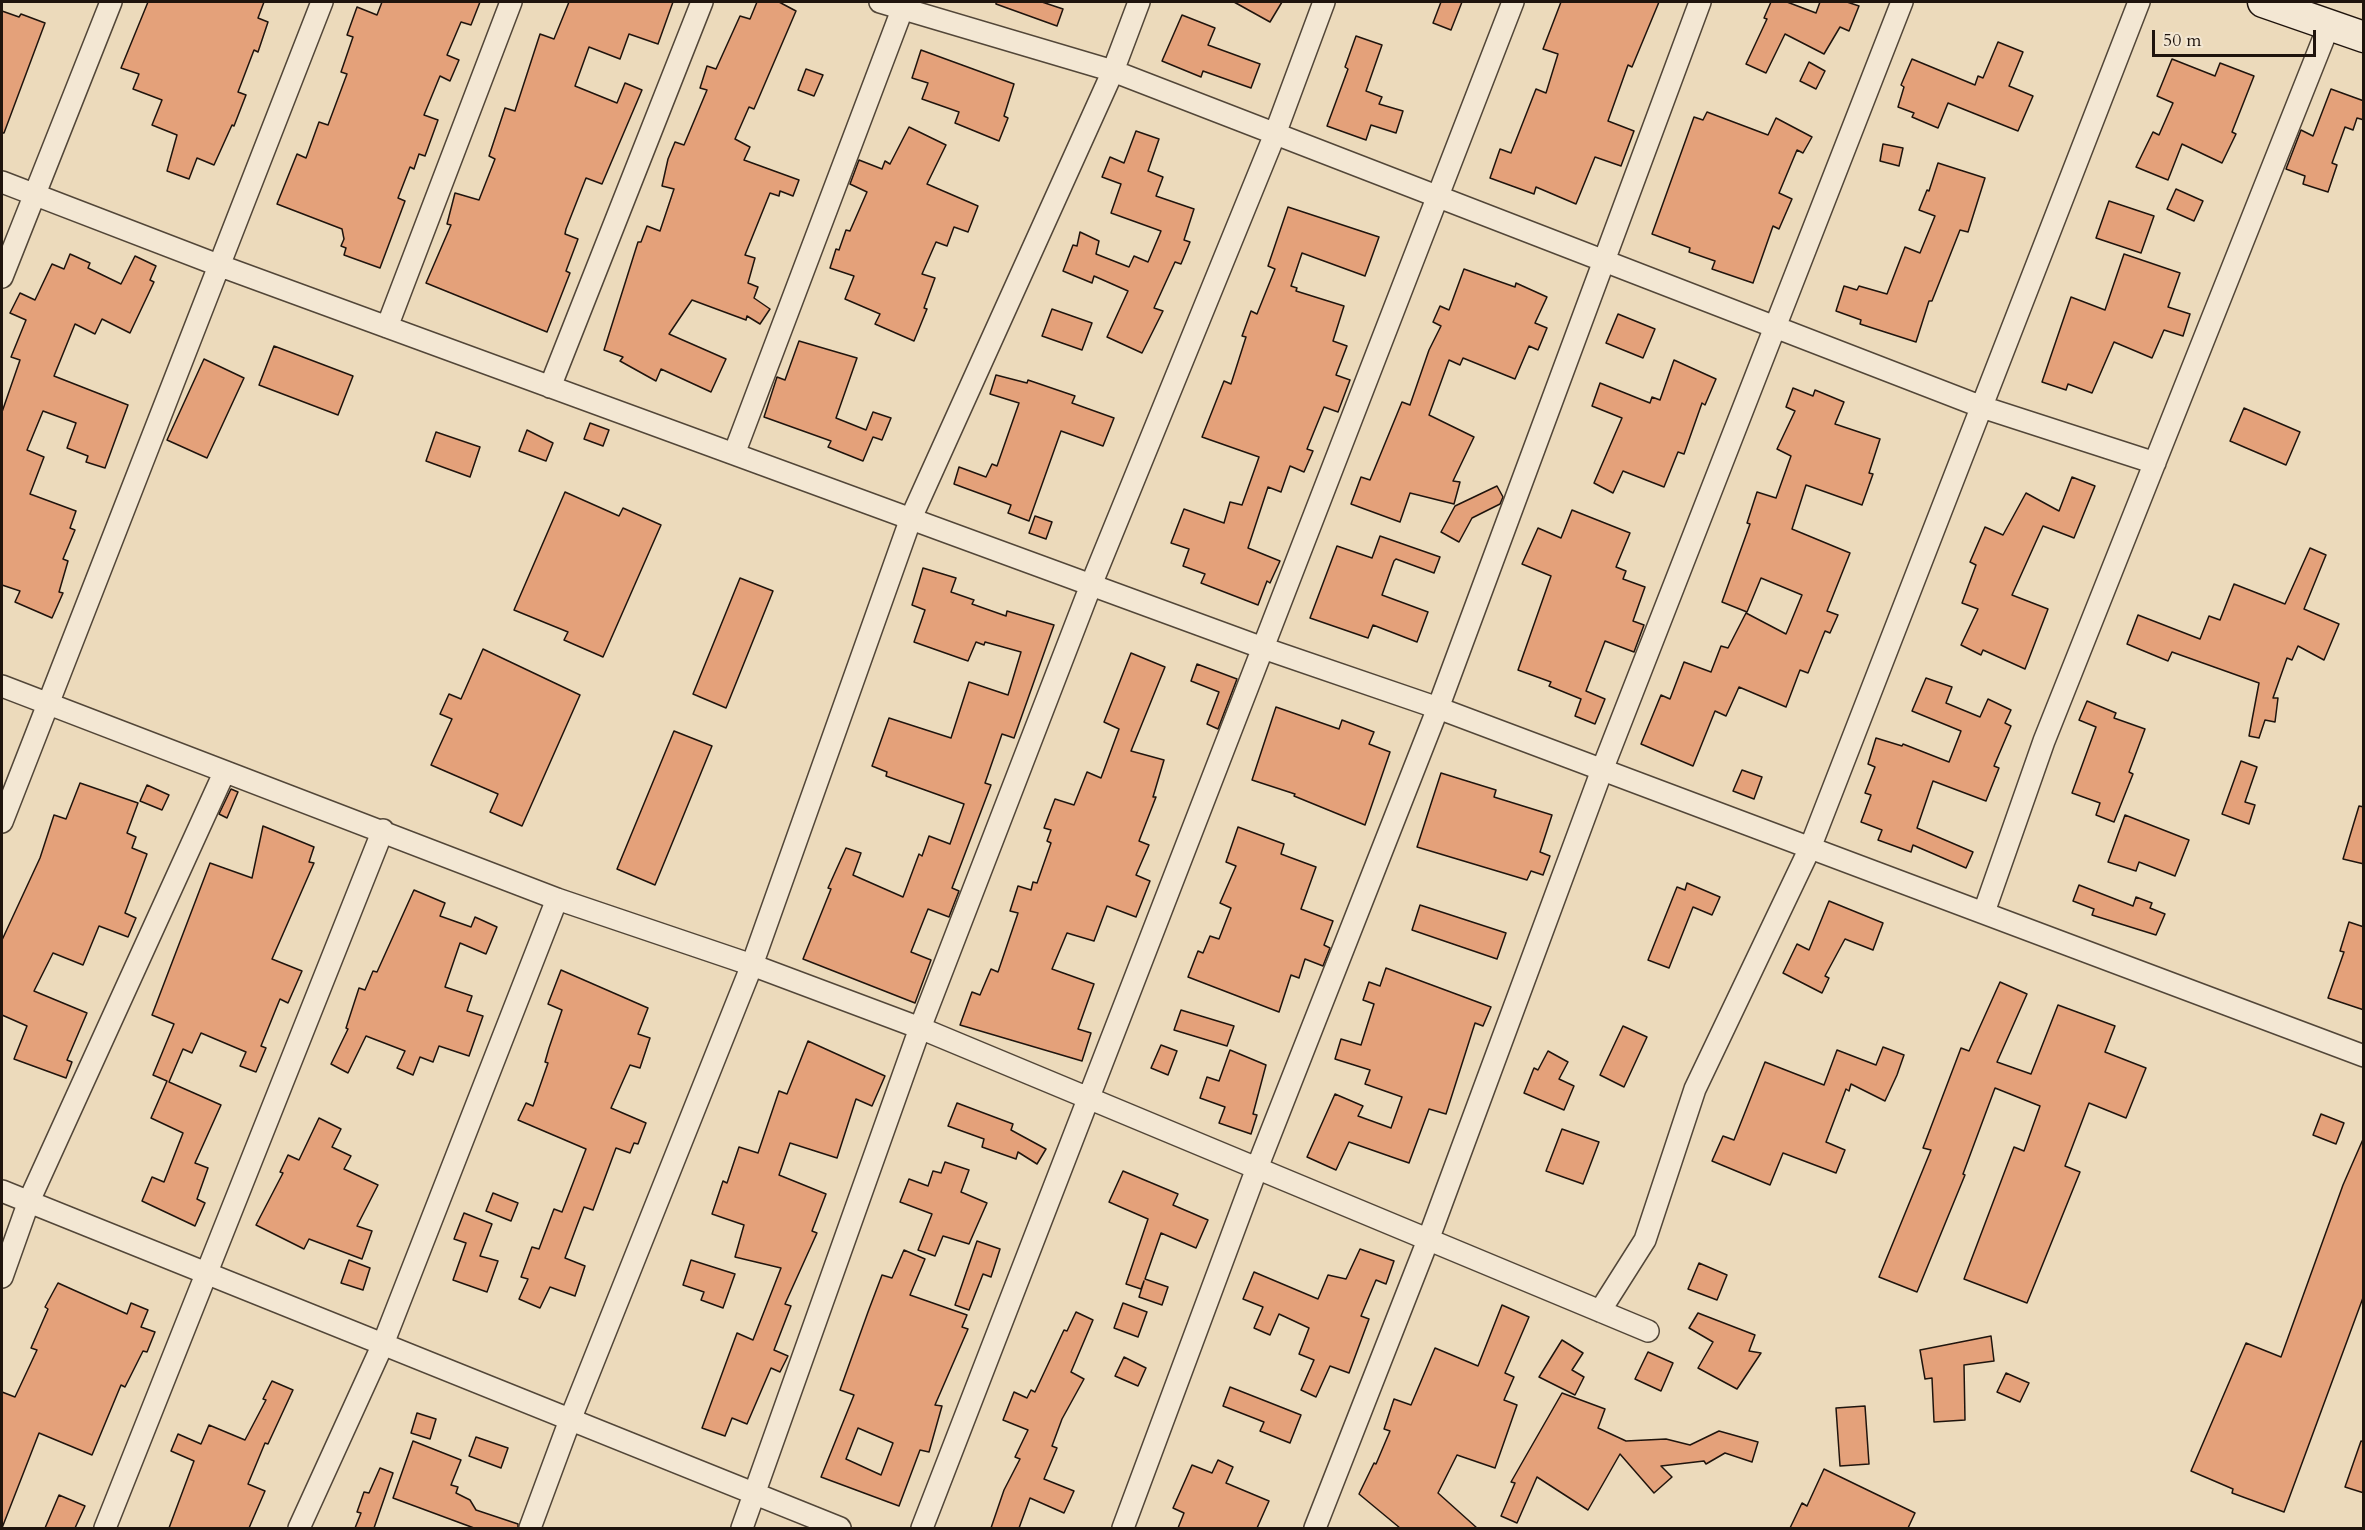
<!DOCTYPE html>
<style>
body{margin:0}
#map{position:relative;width:2365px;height:1530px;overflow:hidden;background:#ecdabb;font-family:Cardo,serif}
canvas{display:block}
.frame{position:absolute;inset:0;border:3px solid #1f140d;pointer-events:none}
.scale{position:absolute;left:2152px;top:30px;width:164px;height:27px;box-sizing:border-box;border:3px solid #1f140d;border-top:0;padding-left:8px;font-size:18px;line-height:21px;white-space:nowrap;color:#1f140d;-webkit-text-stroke:4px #f3e7d3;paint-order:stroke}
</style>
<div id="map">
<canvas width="2365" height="1530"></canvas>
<div class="frame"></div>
<div class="scale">50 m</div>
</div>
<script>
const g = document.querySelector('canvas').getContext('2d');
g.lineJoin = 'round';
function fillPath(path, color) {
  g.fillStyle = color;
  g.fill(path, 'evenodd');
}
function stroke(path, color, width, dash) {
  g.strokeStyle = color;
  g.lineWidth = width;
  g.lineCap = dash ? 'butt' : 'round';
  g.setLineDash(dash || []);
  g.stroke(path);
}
const building = new Path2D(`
 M148 2H264L258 18 268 22 258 52 254 50 238 92 246 95 234 126 232 125 214 165 197 158 189 179 167 171 177 135 152 125 162 100 133 89 139 74 121 68Z
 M382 2H480L471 25 461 22 447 55 459 60 450 81 440 76 424 115 438 120 425 156 419 154 414 169 410 167 398 198 405 201 380 268 344 255 346 248 341 246 344 239 342 229 277 204 297 154 306 158 319 122 328 125 347 74 341 72 353 37 347 35 357 7 377 15Z
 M569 2H673L658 44 629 34 620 59 589 47 575 86 617 103 625 83 642 90 602 184 586 178 566 229 565 234 578 239 566 271 570 273 547 332 426 283 451 225 447 224 455 193 479 200 495 159 489 156 505 108 515 111 540 34 554 39Z
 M757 2H779L796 11 754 109 749 107 735 139 750 147 744 160 799 180 793 196 780 191 779 196 770 193 745 255 755 258 748 283 758 287 754 298 770 309 760 324 747 316 746 320 692 300 669 334 726 359 711 392 661 369 656 381 620 361 623 357 604 350 638 242H641L647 226 660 231 674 189 662 186 668 159 675 142 684 145 707 90 700 88 707 66 716 69 740 16 750 19Z
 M996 2H1042L1063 9 1057 26 996 4Z
 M1234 2H1282L1270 22Z
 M1441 2H1462L1451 30 1433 23Z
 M1561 2H1659L1632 67 1628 65 1608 121 1634 131 1621 166 1595 157 1576 204 1536 187 1534 194 1490 178 1500 149 1511 153 1536 89 1546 93 1558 54 1543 49Z
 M1771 2H1787L1816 13 1820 2H1847L1859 6 1849 31 1840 27 1824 54 1785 34 1766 73 1746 64 1767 19 1764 18Z
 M2 11 19 17 21 14 45 23 4 133H2Z
 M1182 15 1215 28 1208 45 1260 64 1251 88 1203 71 1201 77 1162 61Z
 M1356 36 1382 45 1366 91 1382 97 1379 104 1403 111 1396 133 1371 125 1366 140 1327 126 1348 69 1345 67Z
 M1998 42 2023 52 2009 86 2033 96 2018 131 1948 103 1938 128 1912 117 1914 113 1898 107 1904 87 1901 85 1912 59 1975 85 1978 76 1983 78Z
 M921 50 1014 84 1004 116 1008 118 999 141 955 123 959 112 922 99 928 83 912 78Z
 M2172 59 2215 76 2220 63 2254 76 2232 132 2236 134 2222 163 2182 144 2168 180 2136 167 2153 132 2159 135 2173 103 2157 96Z
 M1809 62 1825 71 1816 89 1800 81Z
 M806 69 823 75 814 96 798 90Z
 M2331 89 2364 101V120L2357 118 2353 130 2345 127 2332 163 2337 165 2328 192 2303 184 2305 176 2286 169 2301 130 2313 136Z
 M1707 112 1768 135 1776 118 1812 137 1803 153 1797 150 1779 193 1792 199 1779 229 1773 226 1753 283 1712 269 1715 261 1689 252 1690 248 1652 234 1694 117 1703 120Z
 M909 127 946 145 927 184 978 206 968 232 954 227 947 246 936 242 922 274 935 278 924 308 927 309 914 341 875 324 880 314 845 299 854 276 830 268 836 249 839 250 846 230 850 231 867 192 850 184 859 160 882 169 885 161 890 164Z
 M1136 131 1159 139 1148 171 1163 177 1156 196 1194 209 1184 240 1190 242 1181 264 1175 262 1154 308 1163 311 1142 353 1107 337 1128 291 1094 276 1092 283 1063 271 1073 245 1077 246 1080 232 1099 241 1096 254 1129 267 1134 256 1148 262 1161 231 1111 213 1121 184 1102 177 1110 157 1124 163Z
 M1883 144 1903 148 1899 166 1880 161Z
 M1938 163 1985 178 1968 232 1960 230 1932 301H1929L1916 342 1860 324 1861 320 1836 311 1844 286 1857 290 1859 286 1887 294 1905 247 1920 253 1935 216 1919 210 1927 190 1929 191Z
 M2176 189 2203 201 2194 221 2167 209Z
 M2109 201 2154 216 2141 253 2096 238Z
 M1288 207 1379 237 1365 276 1302 253 1291 286 1297 288 1296 291 1344 306 1333 341 1347 346 1336 375 1350 380 1338 412 1324 407 1307 449 1313 451 1304 472 1290 466 1281 492 1268 487 1248 548 1280 561 1270 583 1267 581 1258 605 1201 583 1205 574 1183 566 1189 549 1171 543 1184 509 1224 523 1230 502 1242 505 1259 457 1202 437 1224 381 1231 384 1246 337 1242 336 1251 311 1257 314 1275 269 1268 266Z
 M70 254 90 263 88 268 121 284 135 256 156 266 150 280 154 282 130 333 102 319 95 334 75 324 54 376 128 405 105 468 86 462 88 456 67 448 76 423 43 411 27 450 44 457 30 494 76 511 70 528 75 530 63 559 68 561 59 592 63 593 52 618 15 602 20 591 2 585V412L20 360 11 357 26 320 10 313 20 293 35 300 52 264 64 269Z
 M2124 254 2180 273 2168 307 2190 314 2183 336 2164 330 2152 358 2114 342 2092 393 2068 384 2066 390 2042 382 2071 297 2105 310Z
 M1464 269 1515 287 1516 283 1547 297 1535 323 1547 328 1538 350 1529 346 1515 379 1463 358 1460 365 1449 360 1429 415 1474 437 1453 481 1460 482 1454 504 1410 493 1400 522 1351 504 1361 477 1370 480 1402 402 1410 405 1429 350 1441 326 1433 322 1440 306 1449 310Z
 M1052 309 1092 323 1082 350 1042 336Z
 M1618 314 1655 329 1643 358 1606 343Z
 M799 341 857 358 836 418 866 430 873 412 891 418 882 440 873 437 863 461 828 447 831 441 764 417 777 377 785 380Z
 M274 346 353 376 338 415 259 385Z
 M204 359 244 378 207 458 167 440Z
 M1674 360 1716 379 1705 405 1702 403 1684 454 1678 452 1664 487 1623 471 1613 493 1594 483 1622 418 1592 406 1600 383 1650 403 1652 397 1660 400Z
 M996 375 1027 383 1028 380 1075 396 1072 403 1114 418 1103 446 1061 431 1029 521 1008 513 1011 505 954 484 959 467 986 477 992 464 997 466 1019 403 990 394Z
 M1793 388 1813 396 1815 390 1844 402 1835 424 1880 439 1869 473 1873 474 1862 505 1806 485 1792 529 1850 553 1827 611 1838 615 1830 633 1825 631 1808 673 1800 670 1786 707 1739 687 1726 716 1715 711 1693 766 1641 744 1661 695 1670 699 1684 662 1711 672 1721 646 1728 648 1746 613 1786 634 1802 595 1761 578 1747 612 1722 602 1750 524 1747 523 1757 492 1776 498 1791 456 1777 449 1795 411 1786 407Z
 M2244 408 2300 432 2286 465 2230 441Z
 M590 423 609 430 603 446 584 439Z
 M527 430 553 443 546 461 519 451Z
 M436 432 480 447 470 477 426 461Z
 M2072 477 2095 486 2074 538 2043 526 2012 595 2048 609 2025 669 1983 650 1981 655 1961 645 1978 609 1962 603 1976 565 1970 562 1985 527 2003 535 2026 493 2059 511Z
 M1497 486 1503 497 1500 504 1472 518 1459 542 1441 532 1455 506Z
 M565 492 619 516 623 508 661 525 603 657 564 640 568 632 514 610Z
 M1572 510 1630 533 1616 567 1626 571 1623 579 1645 587 1633 621 1644 625 1634 652 1605 641 1586 691 1605 699 1595 724 1575 716 1581 699 1549 686 1551 682 1518 670 1551 576 1522 564 1538 528 1561 538Z
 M1035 516 1052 522 1046 539 1029 533Z
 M1380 536 1440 557 1434 573 1396 559 1394 561 1382 595 1428 612 1417 642 1373 625 1368 638 1310 618 1337 546 1372 558Z
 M2310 548 2326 555 2304 609 2339 624 2324 660 2298 646 2292 660 2287 658 2273 698H2278L2275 722 2265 720 2259 738 2249 736 2259 683 2172 652 2168 661 2127 644 2138 615 2200 639 2209 616 2220 620 2234 584 2285 604Z
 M923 568 956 578 951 592 974 600 972 604 1006 616 1007 611 1054 625 1014 738 1002 734 985 783 991 785 952 888 959 891 949 917 928 909 911 952 931 960 915 1003 803 959 831 889 828 888 846 848 861 853 853 875 903 897 919 854 922 856 929 836 950 844 964 804 886 776 887 772 872 766 889 718 951 738 969 682 1008 695 1021 652 985 642 984 645 976 642 968 661 914 642 925 610 912 605Z
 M740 578 773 591 726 708 693 694Z
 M483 649 580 695 522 826 490 812 498 794 431 765 452 719 440 714 449 694 461 699Z
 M1131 653 1165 667 1131 751 1164 760 1153 797H1156L1139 841 1149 845 1136 875 1150 881 1136 917 1107 906 1094 941 1067 933 1052 969 1094 984 1078 1029 1091 1033 1082 1061 960 1025 972 992 980 995 991 969 998 972 1018 913 1010 911 1018 886 1031 890 1033 882 1037 883 1051 843 1047 841 1051 830 1044 828 1055 799 1074 805 1087 772 1101 778 1119 729 1104 722Z
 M1197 664 1237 679 1218 729 1207 724 1219 692 1191 681Z
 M1926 678 1952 687 1946 703 1980 717 1988 699 2011 710 2005 723 2011 726 1994 766 1999 768 1986 801 1933 781 1917 828 1973 852 1966 868 1913 845 1911 852 1878 840 1882 830 1861 822 1871 795 1865 793 1875 767 1868 764 1876 738 1902 746 1903 744 1949 762 1961 731 1912 711Z
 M2087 701 2116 713 2114 718 2145 729 2129 772 2133 774 2114 822 2096 815 2100 803 2072 793 2096 727 2079 720Z
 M1276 707 1339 729 1342 720 1374 732 1369 744 1390 752 1365 825 1294 796 1295 794 1252 780Z
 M674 731 712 746 655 885 617 869Z
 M2241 761 2257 767 2245 802 2255 805 2249 824 2222 814Z
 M1742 770 1762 777 1754 799 1733 791Z
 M1441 773 1496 790 1494 797 1552 815 1540 852 1550 856 1543 875 1531 871 1527 880 1417 847Z
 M80 783 138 803 127 833 136 837 132 848 147 854 125 913 136 918 128 937 99 926 83 965 53 953 34 991 87 1013 67 1060 72 1062 66 1078 14 1059 27 1026 2 1015V940L40 858 54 815 66 819Z
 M147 785 169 795 162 810 140 801Z
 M231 789 238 792 227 818 219 814Z
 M2359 806 2364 807V864L2343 859Z
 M2125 815 2189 840 2175 876 2139 862 2136 871 2108 862Z
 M263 826 314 847 309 862 314 863 272 959 302 971 288 1003 280 999 261 1046 266 1048 256 1072 240 1066 246 1052 201 1033 192 1053 183 1049 169 1082 221 1105 195 1163 208 1168 197 1199 205 1203 195 1226 142 1201 152 1177 164 1182 183 1133 151 1118 167 1081 153 1075 174 1024 152 1015 210 863 252 878Z
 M1238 827 1284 844 1281 854 1316 867 1301 909 1333 921 1324 945 1330 948 1323 966 1305 959 1299 978 1291 975 1279 1012 1188 977 1198 951 1203 953 1210 936 1219 939 1231 908 1220 903 1236 866 1226 862Z
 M1687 883 1720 897 1712 915 1693 907 1669 968 1648 960 1677 887 1685 890Z
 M2079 885 2133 906 2136 897 2152 903 2150 908 2165 914 2156 935 2092 915 2094 909 2073 901Z
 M414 890 445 903 440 916 471 927 475 917 497 927 486 954 460 943 445 987 472 996 467 1011 483 1016 469 1056 439 1046 433 1062 420 1057 413 1075 397 1068 405 1051 366 1036 348 1073 331 1064 348 1029 346 1028 359 988 365 990 373 971 377 972Z
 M1829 901 1883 923 1873 950 1845 939 1825 976 1829 978 1822 993 1783 973 1797 944 1809 950Z
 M1420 905 1506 933 1497 959 1412 930Z
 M2349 922 2364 927V1010L2328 998 2344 952 2340 951Z
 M1386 968 1491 1007 1483 1026 1475 1023 1446 1114 1429 1109 1409 1163 1349 1142 1336 1170 1307 1157 1335 1094 1363 1106 1358 1116 1391 1128 1402 1097 1365 1084 1370 1070 1335 1059 1341 1039 1361 1045 1374 1004 1363 1000 1369 982 1380 986Z
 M561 970 648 1008 638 1034 650 1038 640 1068 630 1065 611 1108 646 1123 638 1144 634 1143 630 1153 616 1148 593 1210 584 1207 565 1258 585 1266 575 1296 550 1287 540 1308 519 1299 528 1279 521 1277 532 1247 539 1249 554 1209 562 1212 586 1149 518 1120 526 1103 533 1106 548 1063 545 1062 549 1048 562 1010 548 1004Z
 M2000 982 2027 994 1997 1062 2031 1074 2058 1005 2115 1026 2105 1052 2146 1068 2126 1118 2089 1103 2065 1166 2080 1172 2027 1303 1964 1279 2014 1147 2024 1151 2040 1106 1995 1088 1963 1174 1965 1175 1917 1292 1879 1277 1931 1150 1923 1148 1961 1048 1969 1051Z
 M1181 1010 1234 1026 1227 1046 1174 1030Z
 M1623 1026 1647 1037 1624 1087 1600 1075Z
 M808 1041 885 1076 872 1106 856 1099 837 1158 790 1143 779 1175 826 1194 812 1231 817 1233 785 1304 791 1306 774 1350 788 1356 780 1372 771 1368 747 1424 732 1418 725 1436 702 1428 737 1333 753 1340 781 1268 735 1257 744 1225 712 1214 723 1181 727 1183 739 1147 758 1153 779 1091 787 1094Z
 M1161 1045 1177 1051 1168 1075 1151 1068Z
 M1883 1047 1904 1055 1897 1075 1885 1101 1851 1084 1849 1091 1846 1089 1826 1142 1845 1150 1836 1173 1783 1153 1770 1185 1712 1161 1723 1136 1734 1140 1765 1062 1824 1085 1837 1050 1876 1065Z
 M1230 1050 1266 1065 1253 1114 1257 1115 1251 1134 1219 1123 1225 1107 1200 1098 1207 1077 1219 1081Z
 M1548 1051 1568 1062 1559 1079 1574 1086 1564 1110 1524 1093 1534 1068 1538 1070Z
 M957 1103 1013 1124 1011 1130 1046 1149 1037 1164 1018 1152 1016 1159 982 1147 984 1139 948 1126Z
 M2321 1114 2344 1123 2336 1144 2313 1135Z
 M319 1118 341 1129 332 1147 351 1156 344 1169 378 1185 357 1226 372 1231 362 1259 309 1239 304 1249 256 1225 283 1173 280 1172 288 1155 299 1160Z
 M1562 1129 1599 1142 1583 1184 1546 1171Z
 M2364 1137V1295L2284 1512 2232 1493 2233 1489 2191 1471 2246 1343 2281 1357 2343 1185Z
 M945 1162 969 1170 961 1192 987 1203 969 1244 943 1236 935 1256 918 1250 932 1214 900 1202 909 1179 928 1186 933 1171 941 1173Z
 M1123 1171 1178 1194 1173 1205 1208 1220 1196 1248 1161 1233 1145 1279 1168 1287 1162 1305 1139 1297 1144 1281 1141 1289 1126 1284 1148 1219 1109 1202Z
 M493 1193 518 1203 511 1221 486 1211Z
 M464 1213 492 1224 480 1256 498 1261 487 1292 453 1280 466 1243 454 1239Z
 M977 1241 1000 1249 991 1277 983 1274 969 1310 955 1305Z
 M1360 1249 1394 1261 1386 1284 1376 1280 1361 1316 1369 1319 1349 1373 1330 1366 1316 1397 1301 1390 1314 1360 1299 1354 1309 1328 1279 1314 1270 1335 1254 1328 1263 1307 1243 1299 1254 1272 1318 1299 1328 1275 1346 1279Z
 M904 1250 925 1259 910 1295 967 1315 962 1327 968 1329 935 1405 942 1406 929 1452 920 1450 899 1506 821 1477 854 1395 840 1390 868 1312 882 1275 892 1278ZM858 1428 893 1443 881 1475 846 1459Z
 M349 1260 370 1268 363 1290 341 1283Z
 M691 1260 735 1274 723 1308 701 1300 704 1292 683 1285Z
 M1699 1263 1727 1275 1717 1300 1688 1289Z
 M58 1283 127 1314 131 1303 148 1310 141 1327 155 1332 147 1352 143 1351 125 1387 121 1385 92 1455 39 1433 2 1528V1392L15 1397 37 1350 31 1348 48 1309 45 1307Z
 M1123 1303 1147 1312 1138 1337 1114 1328Z
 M1502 1305 1529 1317 1505 1373 1514 1377 1504 1400 1517 1405 1495 1468 1457 1455 1438 1493 1477 1528H1400L1359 1494 1374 1463 1376 1464 1390 1431 1384 1429 1394 1399 1411 1405 1435 1348 1478 1366Z
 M1076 1312 1093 1320 1071 1372 1084 1379 1062 1419 1052 1446 1057 1448 1044 1479 1074 1491 1064 1513 1030 1498 1019 1528H991L1004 1490 1020 1459 1015 1457 1028 1430 1003 1420 1014 1392 1027 1398 1031 1390 1035 1392 1064 1330 1067 1331Z
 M1698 1313 1755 1335 1749 1351 1761 1353 1737 1389 1698 1368 1713 1342 1689 1328Z
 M1991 1336 1994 1361 1964 1365 1965 1420 1934 1422 1932 1378 1925 1379 1920 1350Z
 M1562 1340 1583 1353 1572 1370 1584 1377 1575 1395 1539 1377Z
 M1648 1352 1673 1363 1661 1391 1635 1379Z
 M1124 1357 1146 1368 1138 1386 1115 1376Z
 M2006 1373 2029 1383 2020 1402 1997 1392Z
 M272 1381 293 1390 268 1444 265 1443 248 1484 265 1491 249 1528H169L194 1461 171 1451 178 1434 201 1444 209 1425 245 1440 266 1400 263 1399Z
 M1230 1387 1301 1415 1290 1443 1260 1431 1264 1422 1223 1406Z
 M1562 1393 1605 1409 1598 1428 1626 1441 1666 1439 1690 1445 1719 1431 1758 1442 1752 1462 1725 1453 1706 1464 1704 1461 1661 1466 1672 1477 1654 1493 1620 1454 1588 1510 1537 1477 1517 1523 1501 1516 1515 1483 1511 1482Z
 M1865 1406 1869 1464 1840 1466 1836 1408Z
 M417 1413 436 1419 430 1439 411 1433Z
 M476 1437 508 1448 501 1468 469 1456Z
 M413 1441 461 1460 451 1485 458 1487 456 1493 470 1500 476 1510 518 1524V1528H474L393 1498Z
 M2361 1441 2364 1442V1493L2345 1487Z
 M1218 1460 1233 1467 1226 1483 1269 1501 1257 1528H1178L1184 1513 1173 1508 1192 1465 1212 1473Z
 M380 1468 393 1473 374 1528H355L361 1513 357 1512 364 1492 369 1493Z
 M1824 1469 1915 1513 1908 1528H1790L1802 1503 1807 1506Z
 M59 1495 85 1506 75 1528H45Z`);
const street = new Path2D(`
 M880 2 1113 71 1982 407 2155 463
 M2 182 218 265 734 454 1263 648 1438 708 2364 1056
 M2 277 111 2
 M387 327 511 2
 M550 387 702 2
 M734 454 905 2
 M2 686 557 899 752 965 920 1028 1648 1331
 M2 822 322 2
 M1984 912 2044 741 2329 25
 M2 1191 840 1528
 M2 1277 29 1201 224 773
 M1600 1311 1645 1240 1695 1089 1810 848 2139 2
 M105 1528 383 830
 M299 1528 383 1344 557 899
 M530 1528 570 1420 752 965 911 518 1113 71 1139 2
 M742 1528 920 1028 1091 585 1275 134 1324 2
 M922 1528 1513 2
 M1123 1528 1257 1168 1438 708 1700 2
 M1315 1528 1428 1240 1602 770 1902 2`);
const secondary = new Path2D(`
 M2263 2 2364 37`);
fillPath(building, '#e4a17a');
stroke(building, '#1f140d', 1.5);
stroke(street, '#524638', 24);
stroke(secondary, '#1f140d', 33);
stroke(street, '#f3e7d3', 21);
stroke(secondary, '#f3e7d3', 30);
</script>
